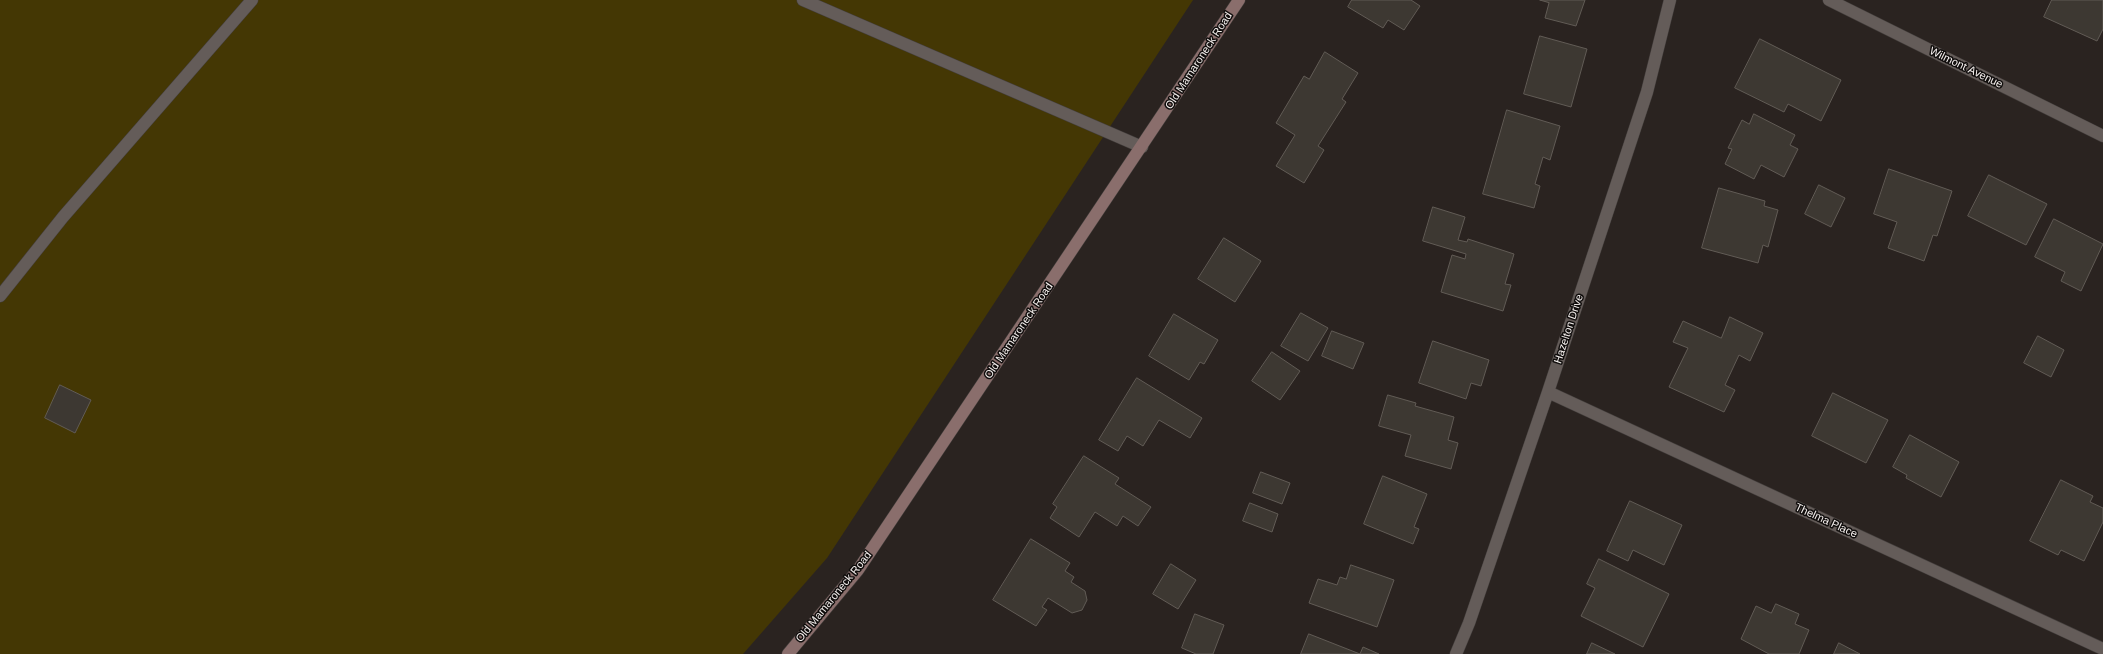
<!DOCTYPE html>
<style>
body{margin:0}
canvas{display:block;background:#2a2320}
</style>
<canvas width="2103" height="654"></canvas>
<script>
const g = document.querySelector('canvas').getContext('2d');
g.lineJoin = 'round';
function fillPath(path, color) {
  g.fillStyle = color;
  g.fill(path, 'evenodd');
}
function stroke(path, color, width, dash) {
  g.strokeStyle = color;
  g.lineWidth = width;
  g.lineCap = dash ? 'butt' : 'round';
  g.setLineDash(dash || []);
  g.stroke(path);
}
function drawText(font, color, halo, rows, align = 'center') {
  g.font = font + ' Arial,sans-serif';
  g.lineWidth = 3;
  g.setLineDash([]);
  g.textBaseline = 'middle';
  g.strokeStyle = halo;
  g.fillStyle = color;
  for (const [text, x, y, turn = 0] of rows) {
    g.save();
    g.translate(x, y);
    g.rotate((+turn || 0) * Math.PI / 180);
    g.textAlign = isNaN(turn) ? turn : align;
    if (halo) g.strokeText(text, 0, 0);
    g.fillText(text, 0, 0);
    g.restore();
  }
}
const green = new Path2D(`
 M0 0H1193L827 558 743 654H0Z`);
const building = new Path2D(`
 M1352 0H1411L1420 6 1404 30 1388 20 1383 28 1348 7Z
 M1540 0H1585L1576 26 1545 18 1549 3Z
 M2052 0H2103V29L2097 41 2044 17Z
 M1540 36 1587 49 1571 107 1524 94Z
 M1760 39 1841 80 1821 121 1788 104 1784 112 1735 88Z
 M1325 52 1358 73 1342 99 1346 102 1318 146 1324 150 1304 183 1276 166 1295 135 1276 123 1304 76 1309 79Z
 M1507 110 1560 126 1550 160 1543 157 1535 184 1540 186 1534 208 1483 194Z
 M1754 114 1795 135 1790 145 1798 149 1784 177 1761 165 1754 179 1725 164 1732 149 1728 148 1742 120 1749 124Z
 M1889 169 1952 191 1937 236 1933 235 1924 261 1888 248 1897 222 1874 214Z
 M1989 175 2047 204 2026 245 1968 216Z
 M1819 185 1845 198 1831 227 1805 214Z
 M1719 188 1765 201 1764 206 1778 210 1768 247 1763 245 1758 263 1702 248Z
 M1433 207 1465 217 1458 240 1467 242 1468 239 1514 254 1505 284 1511 285 1503 311 1441 292 1452 255 1465 259 1466 254 1423 241Z
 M2054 219 2103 244 2081 291 2061 281 2065 272 2035 257Z
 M1224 238 1261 261 1235 302 1198 279Z
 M1301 313 1328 328 1308 361 1281 346Z
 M1174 314 1218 340 1204 364 1200 362 1189 380 1149 356Z
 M1730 317 1763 333 1750 361 1739 355 1725 385 1735 390 1724 412 1669 387 1688 348 1673 342 1683 321 1721 338Z
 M1332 331 1364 343 1353 369 1322 356Z
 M2038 336 2064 350 2051 377 2024 363Z
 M1433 341 1489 360 1481 386 1471 383 1466 399 1419 383Z
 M1272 352 1300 371 1280 400 1252 381Z
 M1137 378 1202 418 1190 438 1159 420 1143 446 1127 436 1118 451 1099 440Z
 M60 385 91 400 75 433 45 418Z
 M1833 393 1888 420 1866 463 1812 436Z
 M1388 395 1416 403 1415 406 1454 417 1448 440 1458 443 1451 469 1405 456 1411 435 1379 426Z
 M1910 435 1959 462 1941 497 1906 478 1907 475 1893 467Z
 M1084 456 1119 478 1115 484 1151 507 1138 526 1123 516 1117 526 1095 512 1079 537 1050 518 1057 507 1053 504Z
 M1261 472 1290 483 1282 504 1253 493Z
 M1383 476 1427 494 1414 527 1419 529 1413 544 1364 524Z
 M2061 480 2093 496 2090 502 2103 508V522L2084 561 2061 550 2058 555 2030 541Z
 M1630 501 1682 525 1664 565 1633 550 1628 561 1607 551Z
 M1250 503 1278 514 1272 532 1243 521Z
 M1031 539 1070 563 1065 571 1074 577 1071 582 1085 591 1087 600 1082 610 1072 613 1048 598 1042 607 1047 610 1036 626 993 600Z
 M1599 559 1669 594 1643 647 1581 616 1595 588 1587 584Z
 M1171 564 1196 580 1178 609 1153 594Z
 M1351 565 1394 580 1377 627 1309 603 1318 579 1337 585 1340 577 1346 579Z
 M1776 604 1799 614 1795 624 1809 630 1799 654H1769L1741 639 1756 606 1771 613Z
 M1195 614 1224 625 1213 654H1196L1182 648Z
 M1309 634 1360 654 1363 647 1379 654H1301Z
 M1592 643 1615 654H1587Z
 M1839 643 1860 654H1834Z`);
const lane = new Path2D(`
 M803 0 1142 147
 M0 296 63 217 252 0`);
const street = new Path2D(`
 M1829 0 2103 136
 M1548 392 2103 649
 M1456 654 1469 623 1548 392 1647 92 1670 0`);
const secondary = new Path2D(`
 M788 654 858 570 1239 0`);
const streetNames = [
 ["Old Mamaroneck Road",1199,61,-57],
 ["Wilmont Avenue",1966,68,26],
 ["Hazelton Drive",1569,329,-72],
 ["Old Mamaroneck Road",1019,331,-56],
 ["Thelma Place",1826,521,25],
 ["Old Mamaroneck Road",834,597,-51]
];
fillPath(green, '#443704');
fillPath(building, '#3d3832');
stroke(building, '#615b55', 1);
stroke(lane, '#443f3d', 13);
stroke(street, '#443f3d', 13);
stroke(secondary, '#443f3d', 13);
stroke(lane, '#645c59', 12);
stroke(street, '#645c59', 12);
stroke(secondary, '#8a6e6c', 12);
drawText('11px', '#f7f2f0', '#100d0c', streetNames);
</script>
